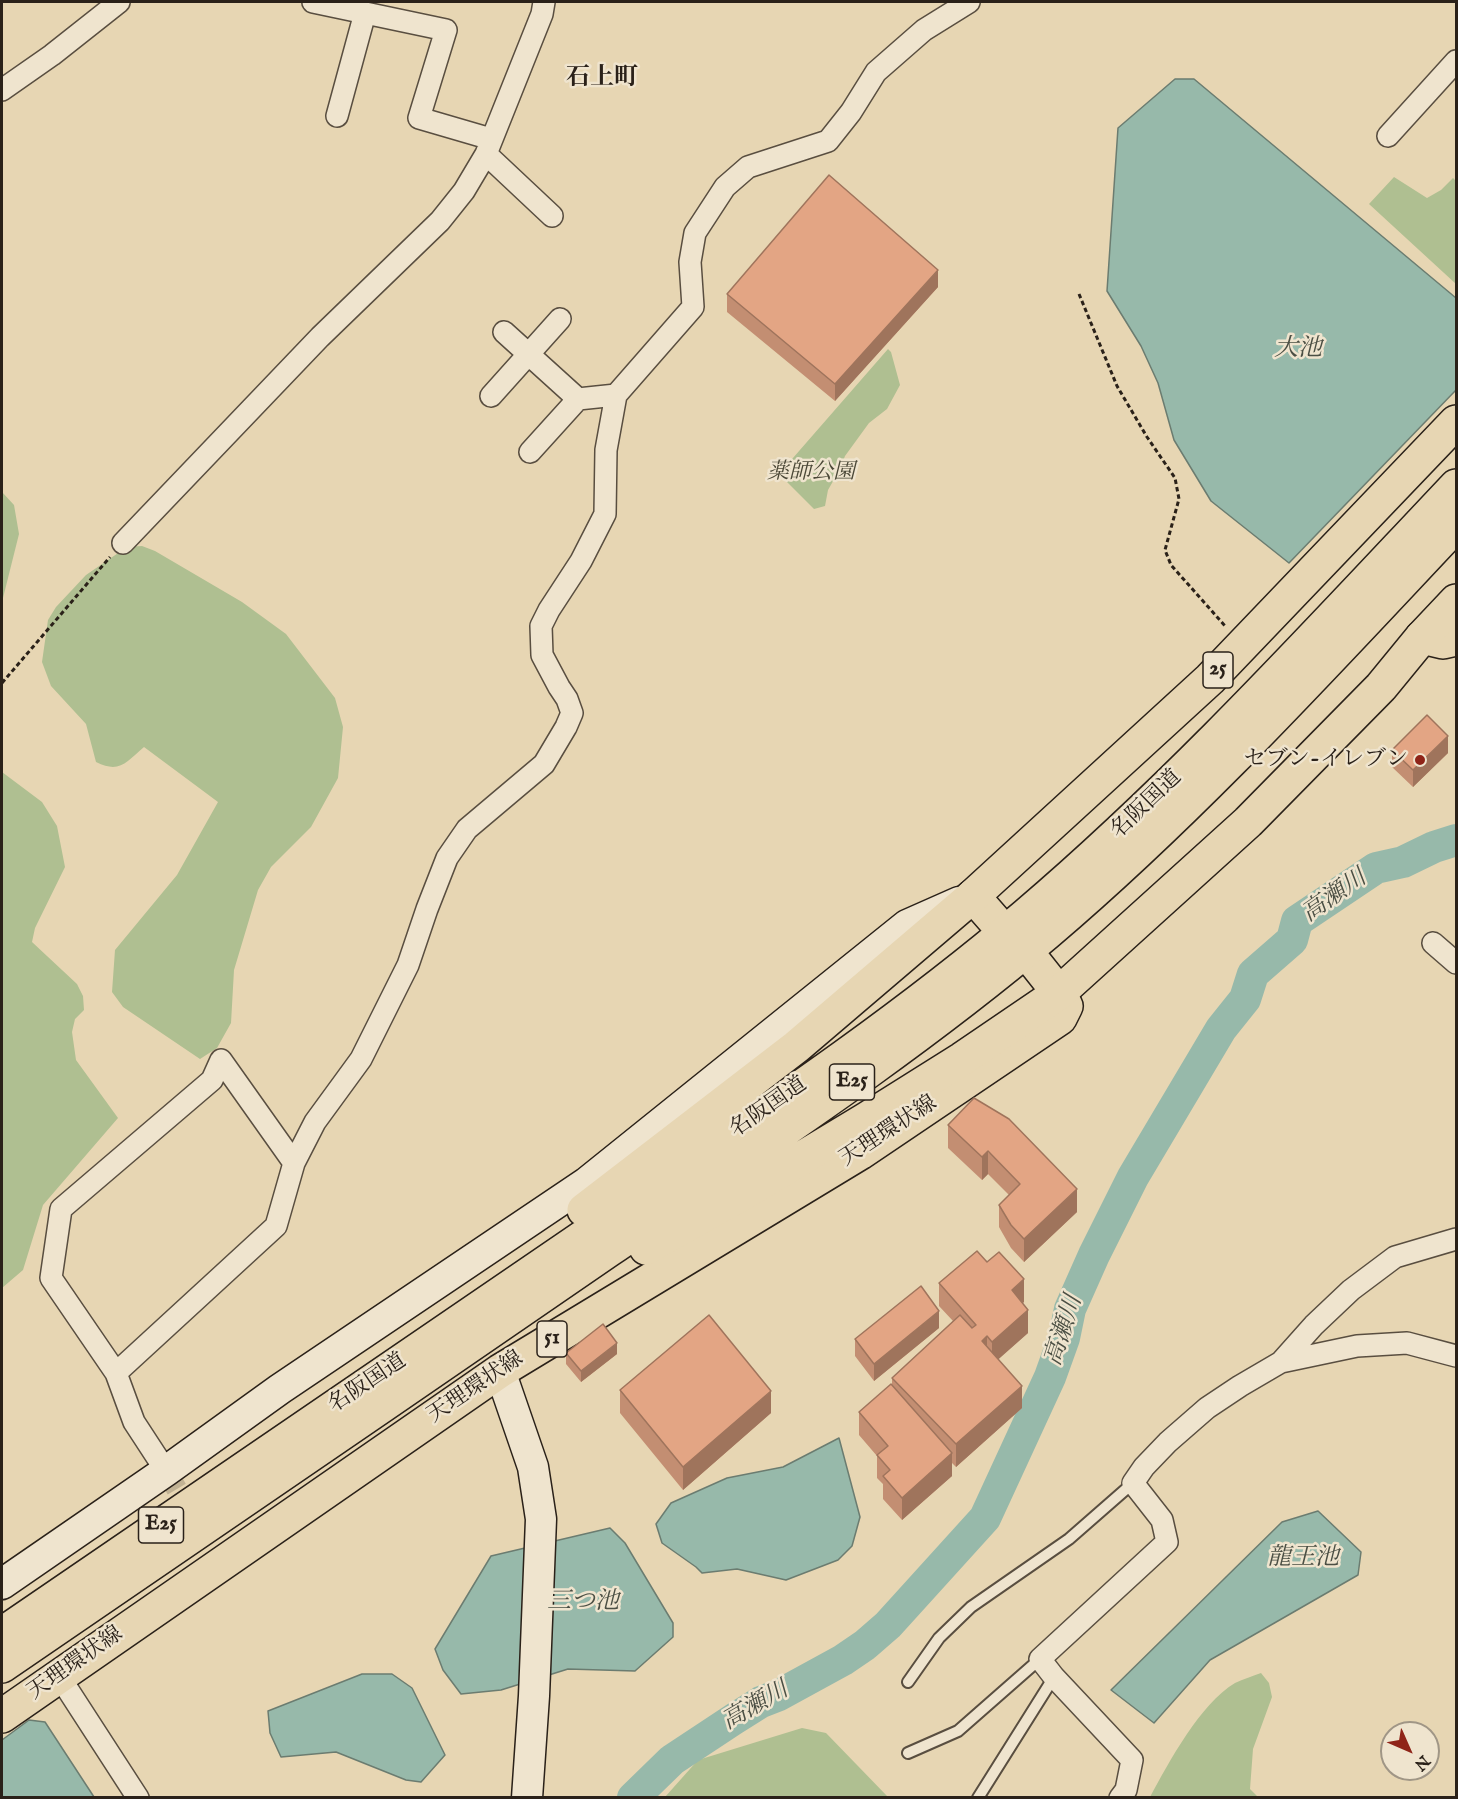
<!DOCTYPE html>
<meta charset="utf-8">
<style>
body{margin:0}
#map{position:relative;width:1458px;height:1799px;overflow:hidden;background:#e7d6b3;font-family:"IM FELL English",serif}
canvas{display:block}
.frame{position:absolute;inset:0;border:3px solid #2a2119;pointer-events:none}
.north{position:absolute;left:1380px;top:1721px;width:60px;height:60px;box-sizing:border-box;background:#efe4ce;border:2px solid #a09686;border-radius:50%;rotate:135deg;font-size:16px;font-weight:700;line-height:24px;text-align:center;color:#2a2119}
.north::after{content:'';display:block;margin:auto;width:21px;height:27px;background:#8f2418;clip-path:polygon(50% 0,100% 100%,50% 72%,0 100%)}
</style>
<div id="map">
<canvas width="1458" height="1799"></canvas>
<div class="frame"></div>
<div class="north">N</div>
</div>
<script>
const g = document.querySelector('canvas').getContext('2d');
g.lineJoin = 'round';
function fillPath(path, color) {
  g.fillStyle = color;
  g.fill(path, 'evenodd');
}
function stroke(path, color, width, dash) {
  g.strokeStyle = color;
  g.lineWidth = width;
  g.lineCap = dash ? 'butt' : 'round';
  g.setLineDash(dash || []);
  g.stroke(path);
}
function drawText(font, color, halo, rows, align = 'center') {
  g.font = font + ' "IM FELL English","Noto Serif JP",serif';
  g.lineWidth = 5;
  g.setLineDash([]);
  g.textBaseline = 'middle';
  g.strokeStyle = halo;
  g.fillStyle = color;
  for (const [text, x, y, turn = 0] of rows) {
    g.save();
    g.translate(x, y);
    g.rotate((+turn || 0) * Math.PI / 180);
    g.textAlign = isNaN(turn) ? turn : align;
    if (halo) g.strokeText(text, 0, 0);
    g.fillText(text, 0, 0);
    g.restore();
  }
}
const green = new Path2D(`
 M1394 177 1427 198 1441 190 1453 178 1456 181V284L1369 204Z
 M888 349 891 352 900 385 887 409 869 423 845 456 840 469 828 490 825 506 814 509 779 474Z
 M2 492 14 505 19 534 2 602Z
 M142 546 155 551 242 602 286 634 335 698 343 727 338 778 311 827 271 867 258 890 234 970 231 1023 217 1048 200 1059 123 1007 112 992 115 950 177 875 218 802 144 747C126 762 120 774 96 762L86 724 51 686 42 662 48 620 56 607 86 575 127 547Z
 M2 772 42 802 57 826 65 867 35 928 32 942 77 984 83 996 84 1010 75 1019 72 1032 76 1060 118 1118 43 1205 23 1270 2 1288Z
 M1261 1673 1269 1683 1272 1697 1253 1749 1250 1789 1258 1797H1150C1169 1762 1200 1704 1235 1683 1243 1679 1253 1676 1261 1673Z
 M802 1728 826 1733 888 1797H665L698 1760Z`);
const water = new Path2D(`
 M1175 79H1194L1456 298V390L1289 563 1211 501 1174 440 1158 383 1141 346 1107 291 1118 128Z
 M839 1438 860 1517 852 1546 838 1560 786 1580 737 1569 702 1573 696 1567 662 1543 656 1524 671 1503 727 1478 783 1467Z
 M1318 1511 1361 1552 1358 1575 1210 1660 1154 1723 1111 1690 1282 1522Z
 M610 1528 625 1543 673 1623V1637L635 1671 568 1669 501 1690 461 1694 443 1670 435 1649 491 1556Z
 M362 1674H392L412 1688 445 1755 421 1782 406 1780 336 1752 281 1757 270 1733 268 1711Z
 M29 1720 45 1722 94 1797H2V1740Z`);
const river = new Path2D(`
 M633 1798 672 1760 734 1719 761 1702 779 1695 843 1660 865 1645 888 1625 985 1518 1050 1377 1064 1338 1070 1309 1094 1255 1133 1177 1221 1029 1245 999 1253 974 1292 940 1297 921 1376 868 1403 862 1434 847 1456 840`);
const streetTunnel = new Path2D(`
 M166 1471 221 1563`);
const path = new Path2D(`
 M1079 294 1117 386 1147 437 1175 478 1179 499 1165 550 1171 565 1226 627
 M2 683 110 557`);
const lane = new Path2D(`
 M908 1682 939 1638 971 1607 1069 1539 1133 1483
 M908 1753 958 1731 1040 1659
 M978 1798 1054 1677`);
const street = new Path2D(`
 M313 2 446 30 419 118 491 139
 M2 90 52 55 119 2
 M337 116 365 13
 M1388 136 1456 61
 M486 154 552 216
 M504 332 578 399 616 395
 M491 396 560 319
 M530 452 578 399
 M123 543 320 337 440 221 464 191 486 154 542 14 544 2
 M1433 943 1456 963
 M1281 1362 1357 1346 1407 1343 1456 1356
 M116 1373 276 1226 294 1163 315 1122 361 1059 408 965 427 909 447 858 467 829 544 764 566 727 572 713 567 699 559 687 542 655 541 626 549 610 581 561 605 514 606 450 616 395 693 307 690 262 695 233 725 187 748 167 828 141 851 112 876 72 924 30 969 2
 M166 1471 134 1422 116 1373 51 1278 61 1209 212 1080 221 1060 294 1163
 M59 1676 138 1798
 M1120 1798 1126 1790 1132 1760 1054 1677 1040 1659 1167 1542 1162 1520 1133 1483 1144 1467 1168 1442 1207 1408 1240 1386 1281 1362 1314 1325 1351 1290 1395 1257 1456 1239`);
const secondary = new Path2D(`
 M500 1371 533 1467 541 1519 534 1696 527 1798
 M2 1584 166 1471 280 1389 586 1183 907 925 959 902`);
const primary = new Path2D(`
 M1422 637 1443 642 1456 639
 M973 896 994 920
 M2 1716 500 1371 860 1153 1060 1018 1066 1006 1059 993 1036 964`);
const highway = new Path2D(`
 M584 1210 796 1047 973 896 1210 679 1456 422
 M646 1248 749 1190 865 1120 962 1059 1059 993 1248 822 1381 687 1422 637 1456 601
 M2 1634C200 1499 398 1364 596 1228 742 1128 891 1030 1026 915 1181 783 1317 633 1456 486
 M2 1666C204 1528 407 1389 609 1250 758 1148 910 1049 1047 933 1194 808 1324 665 1456 525`);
const wall = new Path2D(`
 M938 287 835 401 727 312V294Z
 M1392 750 1448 753 1413 787 1392 767Z
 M948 1125 1077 1212 1024 1262 1011 1248 999 1227V1205L1009 1195 988 1174 982 1180 948 1148Z
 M939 1283 1024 1302 1022 1303 1028 1333 998 1359 1022 1408 956 1467 952 1463V1476L902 1520 883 1499V1484L877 1478V1456L859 1435V1412L892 1385V1378L953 1321 939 1306Z
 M939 1328 874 1381 855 1356V1339Z
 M566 1353 617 1354 581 1382 566 1364Z
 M620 1390 771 1413 683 1490 620 1413Z`);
const shadedWall = new Path2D(`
 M938 270V287L835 401V384Z
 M1448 736V753L1413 787V770Z
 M988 1151V1174L982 1180V1157Z
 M1077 1189V1212L1024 1262V1239Z
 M1024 1279V1302L1012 1313V1290Z
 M1028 1310V1333L992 1365V1342Z
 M939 1311V1328L874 1381V1364Z
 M987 1336V1359L982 1341Z
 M617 1343V1354L581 1382V1371Z
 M1022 1386V1408L956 1467V1444Z
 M771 1391V1413L683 1490V1467Z
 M952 1453V1476L902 1520V1498Z`);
const building = new Path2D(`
 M829 175 938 270 835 384 727 294Z
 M1427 715 1448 736 1413 770 1392 750Z
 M974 1098 1009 1119 1077 1189 1024 1239 1011 1225 999 1205 1020 1184 988 1151 982 1157 948 1125Z
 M977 1251 987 1262 999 1252 1024 1279 1012 1290 1028 1310 992 1342 987 1336 982 1341 1022 1386 956 1444 892 1378 960 1315 972 1328 976 1325 939 1283Z
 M921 1286 939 1311 874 1364 855 1339Z
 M709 1315 771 1391 683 1467 620 1390Z
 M603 1324 617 1343 581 1371 566 1353Z
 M891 1384 952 1453 902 1498 883 1476 890 1470 877 1455 888 1446 859 1412Z`);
const markers = [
 [1420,760,6,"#8f2418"]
];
const shields = [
 [1218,670,30],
 [852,1082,45],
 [552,1339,30],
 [161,1525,45]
];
const shieldNames = [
 ["25",1218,670],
 ["E25",852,1082],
 ["51",552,1339],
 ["E25",161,1525]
];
const parkNames = [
 ["薬師公園",811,473]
];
const poiNames = [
 ["セブン-イレブン",1408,760]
];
const streetNames = [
 ["名阪国道",1147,805,-44],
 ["名阪国道",769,1108,-35],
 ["天理環状線",889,1132,-33],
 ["名阪国道",368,1384,-34],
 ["天理環状線",476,1388,-34],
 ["天理環状線",76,1664,-35]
];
const neighbourhoodNames = [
 ["石上町",602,79]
];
const waterNames = [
 ["大池",1298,350],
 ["高瀬川",1335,897,-35],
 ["高瀬川",1065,1331,-72],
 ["龍王池",1303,1559],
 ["三つ池",583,1603],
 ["高瀬川",756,1707,-30]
];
fillPath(green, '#afbf91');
fillPath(water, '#97b9aa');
stroke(water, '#6b7c70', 1.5);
stroke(river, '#97b9aa', 32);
stroke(streetTunnel, '#c1b294', 21, [21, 10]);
stroke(lane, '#594e40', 14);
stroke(street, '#594e40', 24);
stroke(secondary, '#2a2119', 33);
stroke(primary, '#2a2119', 36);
stroke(highway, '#2a2119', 36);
stroke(path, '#2a2119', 3, [4.5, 3]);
stroke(lane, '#efe4ce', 10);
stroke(street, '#efe4ce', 21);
stroke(secondary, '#efe4ce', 30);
stroke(primary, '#e7d6b3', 33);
stroke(highway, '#e7d6b3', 33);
fillPath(wall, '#c38e72');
fillPath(shadedWall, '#9f745c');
fillPath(building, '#e3a584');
stroke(building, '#9f745c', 1.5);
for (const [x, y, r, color] of markers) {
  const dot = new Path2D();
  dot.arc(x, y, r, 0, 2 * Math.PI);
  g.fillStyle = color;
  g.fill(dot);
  stroke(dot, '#efe4ce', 2);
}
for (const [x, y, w] of shields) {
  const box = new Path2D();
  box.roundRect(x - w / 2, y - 18, w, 36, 4.5);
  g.fillStyle = '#efe4ce';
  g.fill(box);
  stroke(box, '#2a2119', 1.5);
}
drawText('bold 21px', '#2a2119', null, shieldNames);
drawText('italic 22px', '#4b4837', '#efe4ce', parkNames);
drawText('22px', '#2a2119', '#efe4ce', poiNames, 'right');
drawText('22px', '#2a2119', '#efe4ce', streetNames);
drawText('bold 24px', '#2a2119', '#efe4ce', neighbourhoodNames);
drawText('italic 24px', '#4b4f44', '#efe4ce', waterNames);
</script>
